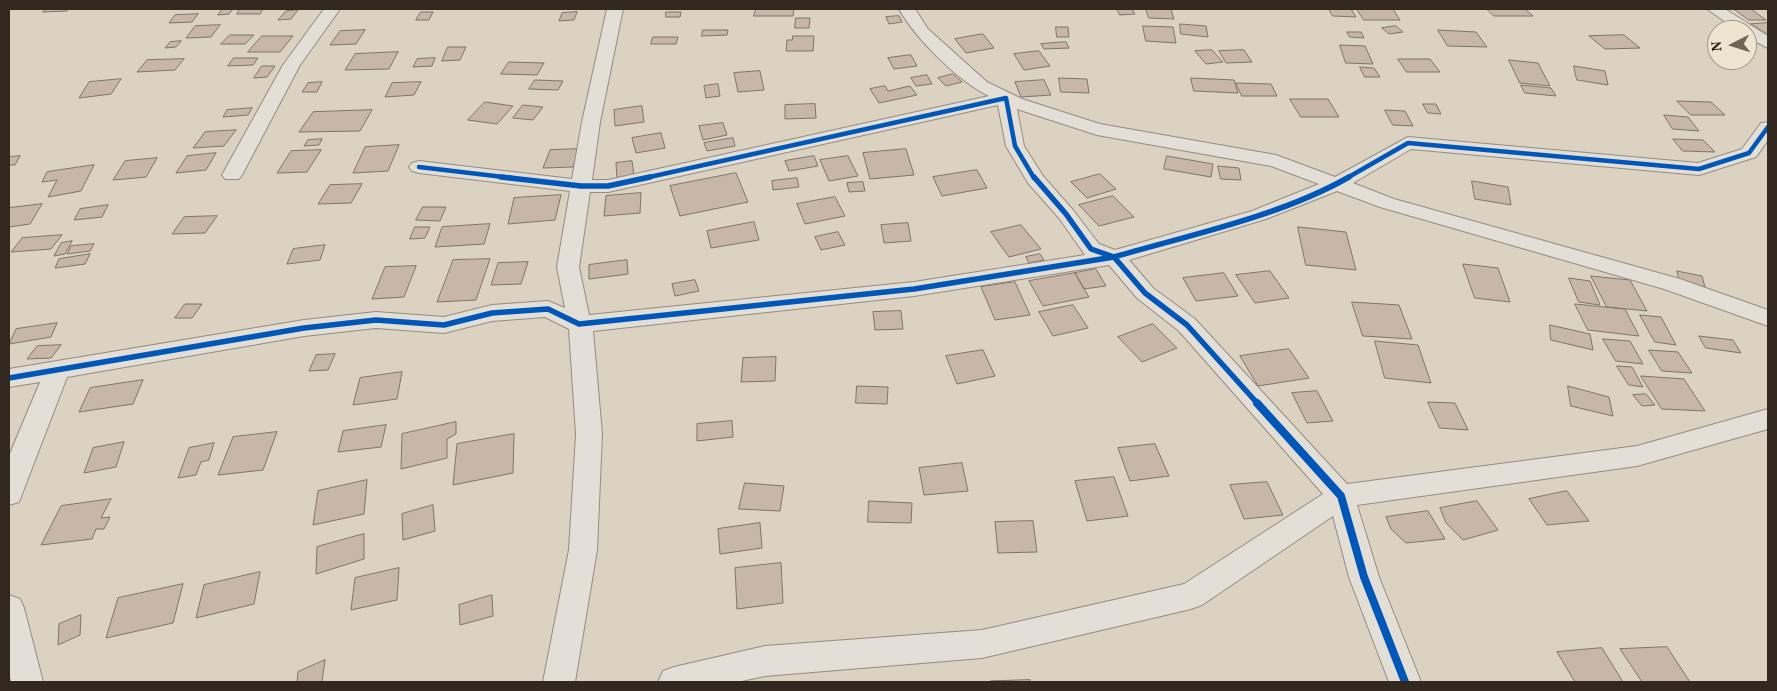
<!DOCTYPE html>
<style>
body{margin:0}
#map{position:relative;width:1777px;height:691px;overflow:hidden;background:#dcd2c1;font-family:Vollkorn,serif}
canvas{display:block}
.frame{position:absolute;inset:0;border:10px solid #33281f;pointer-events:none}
.north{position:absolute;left:1707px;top:20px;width:50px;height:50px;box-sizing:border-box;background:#efe4d0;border:1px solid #a49989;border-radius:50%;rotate:265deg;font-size:14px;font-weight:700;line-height:20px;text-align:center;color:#33281f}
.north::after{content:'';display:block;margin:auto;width:18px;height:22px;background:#6e6458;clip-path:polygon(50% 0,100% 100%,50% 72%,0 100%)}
</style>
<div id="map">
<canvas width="1777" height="691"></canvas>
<div class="frame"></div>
<div class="north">N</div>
</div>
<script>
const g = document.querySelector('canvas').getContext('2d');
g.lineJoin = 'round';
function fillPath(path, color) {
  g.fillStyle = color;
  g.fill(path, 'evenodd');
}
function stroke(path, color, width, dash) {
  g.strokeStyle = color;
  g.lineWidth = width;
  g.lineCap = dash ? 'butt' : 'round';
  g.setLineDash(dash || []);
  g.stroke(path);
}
const building = new Path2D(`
 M46 9H69L67 11 43 12Z
 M223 9H233L229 14 218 15Z
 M240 9H263L260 14H237Z
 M756 9H794L793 16H754Z
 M1117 9H1132L1135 14 1120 15Z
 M1146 9H1171L1174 19 1149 18Z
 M1329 9H1351L1356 17 1333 16Z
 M1357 9H1393L1400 20H1364Z
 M1487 9H1525L1533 16H1494Z
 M1734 9H1751L1766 20H1749Z
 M298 10 291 19 278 20 286 11Z
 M421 12H433L429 20H416Z
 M577 12 574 20 559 21 562 13Z
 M666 12H681L680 17H666Z
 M198 14 192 22 169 23 175 15Z
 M899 16 902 22 889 24 886 17Z
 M796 18H810L809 28H795Z
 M1768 23V35L1751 24Z
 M1180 24 1206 26 1208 37 1181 34Z
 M220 25 211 37 186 38 195 26Z
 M1143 26 1173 27 1176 43 1146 41Z
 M1396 26 1403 32 1389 34 1382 28Z
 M1056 27H1068L1069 37H1057Z
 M365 30 356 44 330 45 340 31Z
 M703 30H728L727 35 702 36Z
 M1438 30 1476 32 1487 47 1448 46Z
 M1347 32H1361L1364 38 1350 37Z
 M983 34 994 48 966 53 955 39Z
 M230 35H254L245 44H221Z
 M1624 35 1640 48 1605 49 1589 36Z
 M262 36H293L280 52H248Z
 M793 36H814L813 51H786L787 40H792Z
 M653 37H678L676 44H651Z
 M181 41 176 47 165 48 170 42Z
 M1066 42 1069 48 1044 49 1041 44Z
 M1340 45 1365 46 1373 64 1346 63Z
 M448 47H466L460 60 442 61Z
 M1212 50 1223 62 1206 64 1195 51Z
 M1244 50 1252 62 1226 63 1219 51Z
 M1039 51 1050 66 1024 70 1014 54Z
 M398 52 389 69 345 70 355 54Z
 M911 55 917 66 894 69 888 58Z
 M234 58H258L253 65 228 66Z
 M435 58 432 66 413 67 417 59Z
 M184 59 175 70 137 72 147 60Z
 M1398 59H1430L1440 72H1407Z
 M1509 60 1538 63 1550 86 1520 83Z
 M509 62 544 63 537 75 501 74Z
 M262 66H275L267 77 254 78Z
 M1574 66 1605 71 1608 85 1577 80Z
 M1360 67 1374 68 1380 77H1365Z
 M760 71 764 90 738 92 734 73Z
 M953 74 962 82 946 86 938 78Z
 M927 75 932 84 916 86 911 78Z
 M1059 78 1087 79 1089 93 1061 92Z
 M1191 78 1234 80 1238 93 1194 91Z
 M121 79 111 94 79 98 89 82Z
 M535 80 563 81 558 90 529 89Z
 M1044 80 1051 95 1021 97 1015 82Z
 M322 82 317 92H302L308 83Z
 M421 82 414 95 385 97 392 83Z
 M1236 83 1271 84 1277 96H1242Z
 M718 84 720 96 706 98 704 86Z
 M1521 85 1551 88 1556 96 1525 93Z
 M885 86 888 91 910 86 917 95 879 103 870 89Z
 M1290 99H1328L1339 117H1301Z
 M1677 101 1711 102 1725 115H1691Z
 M485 102 513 106 497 124 468 120Z
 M815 104 816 118 785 119V105Z
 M1423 104H1436L1441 114 1428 113Z
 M523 105 543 107 533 120 513 118Z
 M642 106 644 122 615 126 614 110Z
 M252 108 248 115 223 117 227 110Z
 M372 110 360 131 299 132 313 112Z
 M1385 110 1405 111 1413 126 1393 125Z
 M1664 115 1688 117 1699 131 1673 129Z
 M723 123 727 135 703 140 699 126Z
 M236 130 224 146 193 148 205 132Z
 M661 133 665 148 636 153 632 138Z
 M733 138 735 146 707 151 704 143Z
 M322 139 319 145 304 146 308 140Z
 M1673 139 1703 140 1715 152 1683 151Z
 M399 145 388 171 353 173 365 147Z
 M579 149 573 167 543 168 550 150Z
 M906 149 914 175 870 179 863 153Z
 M321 150 307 172 277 173 291 151Z
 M216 153 206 170 176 173 187 156Z
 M20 156 15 165H9V157Z
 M814 156 818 166 789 171 785 161Z
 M848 156 858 176 829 181 820 160Z
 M1167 156 1213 164 1211 177 1164 169Z
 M157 158 146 177 113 180 125 161Z
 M632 161 634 175 617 178 616 163Z
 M94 165 81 191 48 197 57 180 42 182 47 172Z
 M1218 166 1239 168 1241 180 1221 179Z
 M977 170 987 188 942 196 933 177Z
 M736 173 748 202 680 216 670 186Z
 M1100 174 1116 189 1087 198 1071 182Z
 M797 178 799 187 773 190 772 181Z
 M1472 181 1508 187 1511 205 1475 199Z
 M863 182 865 191 849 192 847 183Z
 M362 184 351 203 318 204 330 185Z
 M641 193 640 213 604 216 606 196Z
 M561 195 555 220 508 224 514 198Z
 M1113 196 1134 217 1099 226 1079 205Z
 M835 197 845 216 805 224 797 204Z
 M42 204 30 224 9 227V208Z
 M108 205 102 217 74 220 80 209Z
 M423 207H446L440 221 416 220Z
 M217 216 205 233 172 234 184 217Z
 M754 222 759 240 711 248 707 231Z
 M908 223 911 241 884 243 881 225Z
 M490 224 484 244 435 247 442 227Z
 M1021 225 1041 249 1009 257 991 232Z
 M415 227H430L425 238 410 239Z
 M1298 227 1346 232 1356 270 1306 265Z
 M838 232 845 245 821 250 815 237Z
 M62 235 51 249 11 252 22 238Z
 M72 241 65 254 54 256 61 243Z
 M94 244 90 251 67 254 71 246Z
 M325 245 320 260 287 264 293 249Z
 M90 254 85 264 55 268 59 259Z
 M1040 254 1044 260 1029 263 1026 257Z
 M490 259 476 300 437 302 453 260Z
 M627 260 628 274 589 279V265Z
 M528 262 521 284 491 285 498 263Z
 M1463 264 1498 268 1510 302 1475 298Z
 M416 266 404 297 372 299 385 267Z
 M1096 269 1106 286 1084 289 1075 273Z
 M1270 271 1289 298 1255 303 1236 275Z
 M1677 271 1702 276 1705 287 1680 281Z
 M1075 273 1089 297 1043 306 1029 281Z
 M1224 273 1238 296 1196 301 1183 278Z
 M1591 276 1630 280 1647 311 1607 307Z
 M1569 278 1590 281 1600 305 1579 302Z
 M695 280 699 291 675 296 672 284Z
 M1015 282 1030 315 995 320 981 287Z
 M1352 302 1399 305 1412 339 1363 336Z
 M185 304H202L192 318H175Z
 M1575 304 1625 309 1639 336 1588 330Z
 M1073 305 1088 328 1053 336 1039 312Z
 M901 311 903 329 875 330 873 312Z
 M1640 315 1661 317 1676 345 1655 342Z
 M57 323 51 337 9 344 16 329Z
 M1153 324 1177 348 1142 362 1118 337Z
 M1550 325 1590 334 1593 350 1551 340Z
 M1699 336 1733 340 1741 353 1706 348Z
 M1603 339 1630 341 1643 364 1616 361Z
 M1375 341 1418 345 1431 383 1385 378Z
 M61 345 51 358 27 359 37 346Z
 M1289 349 1309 378 1258 386 1240 356Z
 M983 350 995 376 957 384 946 356Z
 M1649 350 1678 352 1692 373 1662 371Z
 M335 354 328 370 309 371 316 355Z
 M776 357 775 381 741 382 743 358Z
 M1617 366 1632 367 1643 387 1629 385Z
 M402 372 397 399 353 405 360 378Z
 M1641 376 1684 379 1705 411 1662 409Z
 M143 380 133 404 79 412 90 388Z
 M857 386 888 387 887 404 856 403Z
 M1568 386 1609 397 1613 416 1571 406Z
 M1317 391 1333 421 1307 423 1292 393Z
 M1646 394 1655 405 1642 406 1633 395Z
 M1428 402 1455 403 1468 430 1440 428Z
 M732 421 733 437 697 441V424Z
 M456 422V434L447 439V458L401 469 402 434Z
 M386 425 381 447 338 452 343 431Z
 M277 432 263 470 218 475 233 437Z
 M514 434 513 473 453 485 457 444Z
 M124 442 116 467 84 473 93 448Z
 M214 443 209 460 201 462 196 475 178 478 189 448Z
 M1155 444 1169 476 1130 481 1118 448Z
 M962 463 968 491 924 495 919 468Z
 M1114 477 1128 516 1087 521 1075 481Z
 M367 480 364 514 313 525 318 491Z
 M1267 482 1283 515 1244 519 1230 485Z
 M745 483 784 486 780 511 739 509Z
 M1567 491 1589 521 1547 525 1529 499Z
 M111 499 101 518 110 517 104 529H96L92 539 41 545 61 506Z
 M869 501 912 503 911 523 868 522Z
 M1477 501 1498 530 1463 540 1446 523 1440 508Z
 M433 505 435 531 403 540 402 514Z
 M1428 511 1445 539 1406 543 1391 529 1386 517Z
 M1033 521 1037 552 998 553 995 522Z
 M760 523 762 548 720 554 718 529Z
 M364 534V559L316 574 317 547Z
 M781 563 783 603 737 609 735 568Z
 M399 568 397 600 351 610 355 578Z
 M260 572 254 604 196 618 204 585Z
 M183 584 173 623 106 638 118 598Z
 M492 595 493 616 460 625 459 605Z
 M81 615 80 635 58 645 59 624Z
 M1667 647 1690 682H1642L1620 649Z
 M1602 648 1623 682H1575L1557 652Z
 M325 660 322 682H297L298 672Z
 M1030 680V682L991 681Z`);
const minor = new Path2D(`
 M324 9H340L300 65 242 175 239 179H225L222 175 283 65Z
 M607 9H623L600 122 592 180H608L989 96C959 82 915 38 899 9H915L928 29 987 82 1022 99 1100 124 1276 155 1335 177 1408 137 1698 163 1742 149 1761 123 1768 122V140L1756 157 1699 175 1411 149 1353 183 1394 199 1680 279 1768 310V326L1664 289 1380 207 1337 191 1266 219 1129 260 1153 288 1195 319 1347 484 1637 446 1768 409V429L1637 466 1357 505 1379 577 1421 682H1389L1349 577 1333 516 1202 605 1191 609 982 658 765 676 737 682H658L663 671 674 667 765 646 982 630 1184 584 1323 494 1179 331 1137 298 1109 265 914 296 593 331 602 434 597 550 575 682H543L569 550 576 434 569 329 545 317 492 321 444 333 376 328 304 336 67 377 19 502 9 505V456L40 382 9 387V369L304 320 376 312 444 317 492 305 548 301 565 308 557 267 570 191 419 173 412 171 409 167 412 163 419 161 572 179 582 122ZM998 105 1006 146 1028 183 1059 218 1085 255 914 282 589 315 579 267 590 192H608ZM1017 109 1097 135 1271 166 1319 184 1252 211 1115 250 1099 244 1073 210 1043 176 1024 146Z
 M1707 9H1725L1768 36V48L1747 37V30H1737Z
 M9 595 20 599 24 608 43 682H11L9 672Z`);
const cyclewayFar2 = new Path2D(`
 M419 167 512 178
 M645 178 1006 98 1015 146 1034 178
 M1347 178 1408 143 1699 169 1749 153 1768 127`);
const cyclewayFar1 = new Path2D(`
 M501 177 581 186H608L650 177
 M1034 177 1066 214 1091 249 1114 257C1190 235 1281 216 1349 177
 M9 378 304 328 376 320 444 325 492 313 548 309 579 324 914 289 1114 257 1145 293 1187 325 1258 404`);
const cycleway = new Path2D(`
 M1257 403 1341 496 1364 577 1405 682`);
fillPath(building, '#c8b7a8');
stroke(building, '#7c756c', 1);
stroke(minor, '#938c82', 2);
fillPath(minor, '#e4dfd6');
stroke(cyclewayFar2, '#0057b8', 4.5);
stroke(cyclewayFar1, '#0057b8', 5.5);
stroke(cycleway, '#0057b8', 8);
</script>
